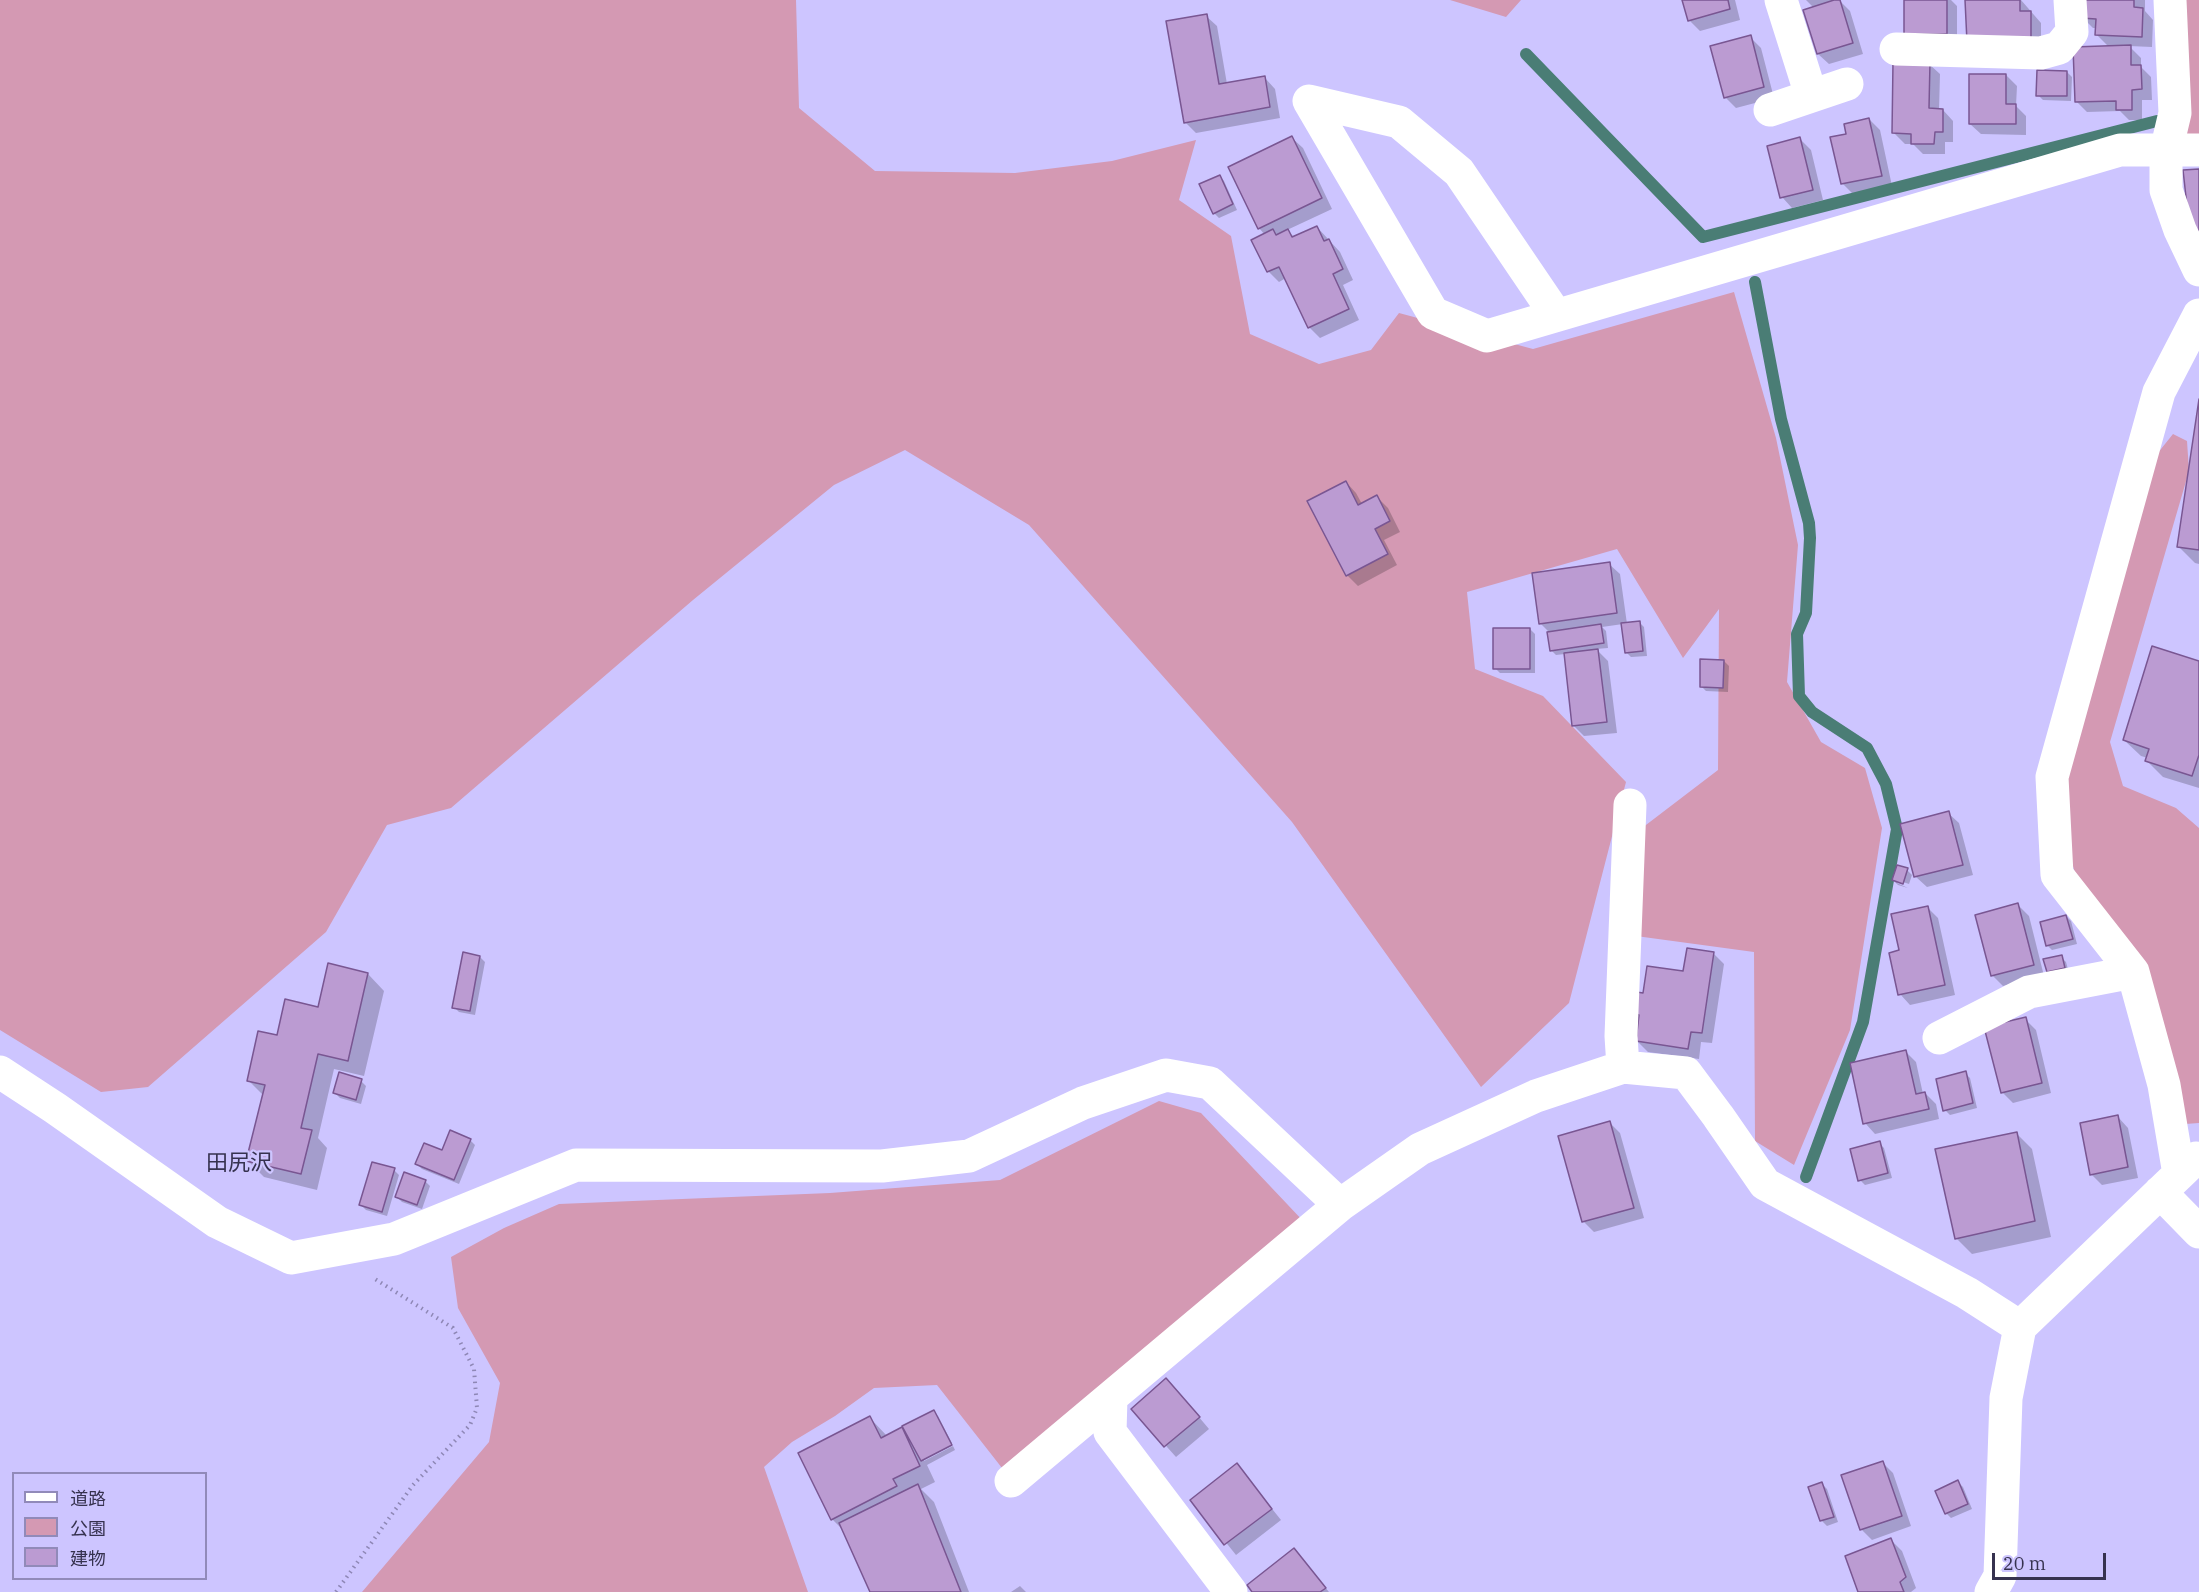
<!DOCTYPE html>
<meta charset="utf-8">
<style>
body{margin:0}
#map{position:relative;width:2199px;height:1592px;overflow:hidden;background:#cdc5ff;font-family:"IBM Plex Serif","Noto Sans JP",serif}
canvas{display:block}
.legend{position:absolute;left:12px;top:1472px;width:195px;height:108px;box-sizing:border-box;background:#cdc5ff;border:2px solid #918ab9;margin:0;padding:8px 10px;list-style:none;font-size:18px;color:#36324f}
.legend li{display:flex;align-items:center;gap:12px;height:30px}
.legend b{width:30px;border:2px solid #918ab9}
.scale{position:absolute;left:1992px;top:1553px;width:114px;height:27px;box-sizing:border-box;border:3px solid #36324f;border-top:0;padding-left:8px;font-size:18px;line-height:21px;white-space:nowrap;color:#36324f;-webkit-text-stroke:4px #cdc5ff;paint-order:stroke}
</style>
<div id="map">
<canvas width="2199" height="1592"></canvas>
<ul class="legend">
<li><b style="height:8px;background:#fff"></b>道路</li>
<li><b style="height:16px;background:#d499b3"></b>公園</li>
<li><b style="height:16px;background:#bb9bd2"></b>建物</li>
</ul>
<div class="scale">20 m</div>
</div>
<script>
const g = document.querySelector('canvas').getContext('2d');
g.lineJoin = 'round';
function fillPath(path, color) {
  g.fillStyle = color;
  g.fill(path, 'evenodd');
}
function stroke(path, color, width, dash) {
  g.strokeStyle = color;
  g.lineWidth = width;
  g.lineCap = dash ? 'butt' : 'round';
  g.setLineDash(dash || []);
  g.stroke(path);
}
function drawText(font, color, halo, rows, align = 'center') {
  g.font = font + ' "IBM Plex Serif","Noto Sans JP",serif';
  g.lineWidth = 4.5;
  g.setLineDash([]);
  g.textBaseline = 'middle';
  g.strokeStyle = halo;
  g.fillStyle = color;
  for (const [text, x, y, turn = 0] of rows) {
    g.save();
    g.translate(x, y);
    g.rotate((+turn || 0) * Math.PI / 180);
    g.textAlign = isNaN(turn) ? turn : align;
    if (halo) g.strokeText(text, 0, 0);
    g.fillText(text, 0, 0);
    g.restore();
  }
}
const green = new Path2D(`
 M0 0H796L799 108 875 171 1015 173 1112 161 1196 140 1179 200 1231 236 1250 334 1319 364 1371 350 1399 313 1533 349 1734 292 1776 438 1798 545 1787 682 1821 742 1865 768 1882 828 1850 1030 1794 1165 1755 1141 1754 952 1636 936 1642 828 1718 770 1719 609 1683 658 1617 549 1467 592 1475 669 1543 696 1626 782 1569 1003 1481 1087 1292 822 1029 525 905 450 834 485 693 600 451 808 387 825 326 932 148 1087 101 1092 0 1030Z
 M1450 0H1521L1506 17Z
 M2176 0H2199V136L2185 135Z
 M2173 434 2187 441 2189 471 2110 742 2123 786 2176 808 2199 828V1123L2185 1124 2074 870 2062 826 2066 763 2157 454Z
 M1159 1101 1201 1113 1305 1223 1002 1468 937 1385 874 1388 835 1416 792 1442 764 1467 808 1592H362L489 1442 500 1383 458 1308 451 1257 504 1228 559 1204 830 1193 1000 1180Z`);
const shadow = new Path2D(`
 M1684 0H1735L1740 20 1700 31 1689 20Z
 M1806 0H1839L1850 11 1863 54 1829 64 1818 54 1805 10 1814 8Z
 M1906 0H1951L1957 6V44Z
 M1967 0H2021L2041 23V50Z
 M2083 0H2145V11L2153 20 2152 47 2129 46 2141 58V67L2151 77 2152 100H2142V120H2129L2120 111 2087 112 2076 101 2110 48 2096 34 2097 28H2093L2082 17Z
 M1206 16 1217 26 1227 84 1265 78 1275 89 1280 118 1196 133 1185 122Z
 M1750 37 1761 48 1774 98 1736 108 1725 97Z
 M1929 64 1940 74 1939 110H1943L1953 121V142H1945V154H1923L1913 144H1905L1894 133Z
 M2067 72 2072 77 2071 101 2043 100 2038 95Z
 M2006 75 2017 86 2016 106 2026 116V135L1981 134 1970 124Z
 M1869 119 1880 130 1892 186 1853 194 1843 184 1848 135Z
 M1292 138 1303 148 1332 209 1287 230 1295 238 1317 227 1340 252 1353 280 1343 285 1359 320 1320 338 1309 327 1286 278 1279 282 1268 271 1265 235 1259 228Z
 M1800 139 1811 150 1823 200 1792 208 1782 197Z
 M1220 176 1224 181 1237 210 1219 218 1214 213Z
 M2199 409V564L2195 563 2179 547Z
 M1346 482 1356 493 1362 504 1377 497 1388 508 1400 532 1384 540 1397 565 1358 586 1347 575Z
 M1609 564 1620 574 1627 624 1639 622 1644 627 1647 656 1631 657 1626 652 1623 624 1602 627 1606 631 1608 648 1596 649 1608 661 1617 733 1584 736 1574 726 1565 654 1556 655 1551 650 1550 633 1540 623Z
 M1530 629 1535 634V673H1500L1495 668Z
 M1724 661 1729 666 1728 692 1706 691 1701 686Z
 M2199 663V788L2163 777 2147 761 2148 758 2141 756 2124 740Z
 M1948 813 1959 823 1973 875 1927 887 1916 877 1902 825Z
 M1907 870 1912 875 1909 884 1897 880V883L1908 888 1898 885 1893 880Z
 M2018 905 2029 916 2044 976 2003 986 1992 975Z
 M1927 907 1938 918 1955 995 1910 1005 1900 994V951Z
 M2066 916 2071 921 2077 944 2052 950 2047 945Z
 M1713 953 1724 964 1712 1043 1701 1042 1699 1059 1648 1052 1637 1041 1639 1024 1629 1013 1644 995 1684 973Z
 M480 957 485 962 475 1015 459 1012 454 1007Z
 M2061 957 2066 962 2069 973 2053 976Z
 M368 974 384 991 364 1076 334 1069 318 1138 327 1148 317 1190 264 1177 248 1161 264 1096 248 1080 278 1037Z
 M2025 1019 2036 1030 2051 1093 2013 1103 2002 1092Z
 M1905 1051 1916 1062 1923 1094 1925 1093 1936 1104 1939 1119 1875 1134 1865 1123Z
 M1965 1073 1970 1078 1977 1108 1950 1115 1945 1110Z
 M361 1081 366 1086 361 1104 340 1098 335 1093Z
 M2118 1117 2128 1128 2138 1178 2102 1185 2091 1174Z
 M1610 1123 1620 1133 1644 1218 1594 1232 1583 1221Z
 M2016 1133 2032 1149 2051 1237 1972 1254 1956 1238Z
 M470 1140 475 1145 459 1184 422 1169 417 1164Z
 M1879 1143 1884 1148 1892 1178 1865 1185 1860 1180Z
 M394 1170 399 1175 387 1216 366 1210 361 1205Z
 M425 1181 430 1186 422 1209 402 1202 397 1197Z
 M1177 1391 1209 1429 1176 1457 1133 1409Z
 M933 1412 938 1416 952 1443 924 1458V1461L953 1446 955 1450 927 1465 935 1482 921 1489 934 1502 969 1592H872L843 1530 832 1519 870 1418 887 1436 901 1429 909 1436Z
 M1882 1462 1893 1473 1911 1526 1872 1540 1862 1530 1843 1476Z
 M1237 1465 1281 1520 1236 1555 1192 1500Z
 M1958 1482 1963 1487 1972 1509 1951 1518 1946 1513Z
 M1822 1484 1827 1489 1838 1522 1827 1526 1822 1521 1810 1488Z
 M1891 1540 1902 1551 1916 1588 1911 1592H1860Z
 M1294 1550 1329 1592H1254Z
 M1020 1586 1026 1592H1011Z`);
const stream = new Path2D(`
 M1526 54 1703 237 2157 121
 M1755 282 1781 419 1809 523 1810 538 1806 613 1797 634 1799 696 1812 712 1867 748 1886 784 1897 829 1863 1022 1806 1177`);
const building = new Path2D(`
 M1682 0H1728L1730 9 1688 21Z
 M1834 0H1840L1853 43 1817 54 1803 10Z
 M1904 0H1947V34H1904Z
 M1965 0H2020V11H2031V40L1967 42Z
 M2082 0H2134V7L2143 8 2142 37 2095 35 2096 19 2081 18Z
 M1207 14 1219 84 1265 76 1270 107 1184 123 1166 21Z
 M1751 35 1764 87 1724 98 1710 46Z
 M2131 45V65H2141L2142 89 2132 90V110H2116V101L2075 102 2073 47Z
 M1893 62H1930L1929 108 1943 109V132H1935L1934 144H1911V134L1892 133Z
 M2037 70 2067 71V96H2036Z
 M1969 74H2006V104H2016V124H1969Z
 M1869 118 1882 176 1841 184 1830 137 1846 134 1844 124Z
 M1292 136 1322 198 1258 229 1228 167Z
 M1800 137 1813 190 1780 198 1767 146Z
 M2199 169V233H2190L2183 170Z
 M1220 175 1233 204 1213 214 1199 184Z
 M1317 226 1324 241 1329 239 1343 269 1333 274 1349 309 1308 328 1279 267 1267 272 1251 240 1273 229 1276 235 1288 229 1292 237Z
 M2199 399V550L2177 547Z
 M1346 481 1358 505 1377 495 1390 521 1375 529 1388 554 1346 576 1307 501Z
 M1610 562 1617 613 1539 624 1532 573Z
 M1640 621 1643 651 1625 653 1621 623Z
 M1601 624 1604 643 1550 651 1547 632Z
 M1493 628H1530V669H1493Z
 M2152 646 2199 661V755L2192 776 2145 761 2149 749 2123 740Z
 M1598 649 1607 722 1572 726 1564 653Z
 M1700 659 1724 660 1723 688 1700 687Z
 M1949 811 1963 865 1914 877 1900 824Z
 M1897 865 1908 868 1903 884 1892 880Z
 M2018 903 2034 965 1991 976 1975 915Z
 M1928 906 1945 985 1898 995 1889 953 1899 950 1891 914Z
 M2066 915 2073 939 2046 946 2040 922Z
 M1687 948 1714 952 1702 1033 1691 1032 1688 1049 1636 1041 1639 1015 1627 1013 1630 991 1643 993 1647 966 1683 971Z
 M463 952 480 956 470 1011 452 1008Z
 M2062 955 2065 968 2047 972 2043 959Z
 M328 963 368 973 348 1061 318 1054 301 1128 312 1130 301 1174 246 1161 265 1085 247 1081 258 1031 277 1035 285 999 318 1007Z
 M2026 1017 2042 1083 2001 1093 1984 1027Z
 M1906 1050 1916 1094 1925 1092 1929 1109 1863 1124 1850 1063Z
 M1966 1071 1973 1103 1943 1111 1936 1079Z
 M339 1072 362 1079 356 1100 333 1093Z
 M2118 1115 2128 1167 2090 1175 2080 1123Z
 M1610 1121 1634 1208 1582 1222 1558 1136Z
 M450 1130 471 1139 454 1180 415 1164 424 1143 442 1150Z
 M2017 1132 2035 1221 1955 1239 1935 1149Z
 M1880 1141 1888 1173 1858 1181 1850 1149Z
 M372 1162 395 1168 382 1212 359 1205Z
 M404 1172 426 1180 417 1205 395 1197Z
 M1166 1378 1200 1417 1164 1447 1131 1409Z
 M934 1410 952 1445 921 1461 902 1426Z
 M870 1416 881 1438 902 1427 920 1466 893 1479 897 1486 831 1520 798 1453Z
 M1883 1461 1902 1516 1860 1530 1841 1475Z
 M1237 1463 1272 1509 1224 1545 1190 1500Z
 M1958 1480 1968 1504 1945 1514 1935 1491Z
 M1822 1482 1834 1517 1820 1521 1808 1487Z
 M918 1484 961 1592H870L839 1523Z
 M1891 1538 1906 1577 1900 1582 1904 1592H1858L1845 1556Z
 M1294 1548 1326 1588 1320 1592H1252L1247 1585Z`);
const path = new Path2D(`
 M336 1592 413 1485 470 1425 477 1408 474 1369 453 1328 375 1279`);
const street = new Path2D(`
 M1781 0 1811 95
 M2170 0 2175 113 2166 151V190L2180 230 2199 270
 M1896 49 2041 53 2059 48 2072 32 2070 0
 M1770 110 1847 84
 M1556 315 1459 172 1399 122 1309 101 1433 313 1487 336 2120 150H2199
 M1939 1038 2029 992 2133 972
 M1623 1067 1621 1036 1630 805
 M0 1072 55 1108 217 1222 291 1258 394 1239 576 1165 882 1166 969 1156 1083 1103 1166 1075 1210 1083 1340 1205
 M2179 1174 2164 1085 2133 972 2057 875 2052 777 2159 392 2199 315
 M2160 1192 2199 1232
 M1111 1398 1110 1432 1231 1592
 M1011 1481 1340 1205 1420 1149 1536 1096 1623 1067 1686 1073 1718 1116 1765 1184 1967 1293 2020 1327
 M1991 1592 2000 1576 2006 1398 2020 1327 2196 1158`);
const quarterNames = [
 ["田尻沢",239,1164]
];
fillPath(green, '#d499b3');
fillPath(shadow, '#0003');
stroke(stream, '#4a7d75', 12);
fillPath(building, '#bb9bd2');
stroke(building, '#795692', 1.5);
stroke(path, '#8e87b5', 4, [1.5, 4.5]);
stroke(street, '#fff', 33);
drawText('22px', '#36324f', '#cdc5ff', quarterNames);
</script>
